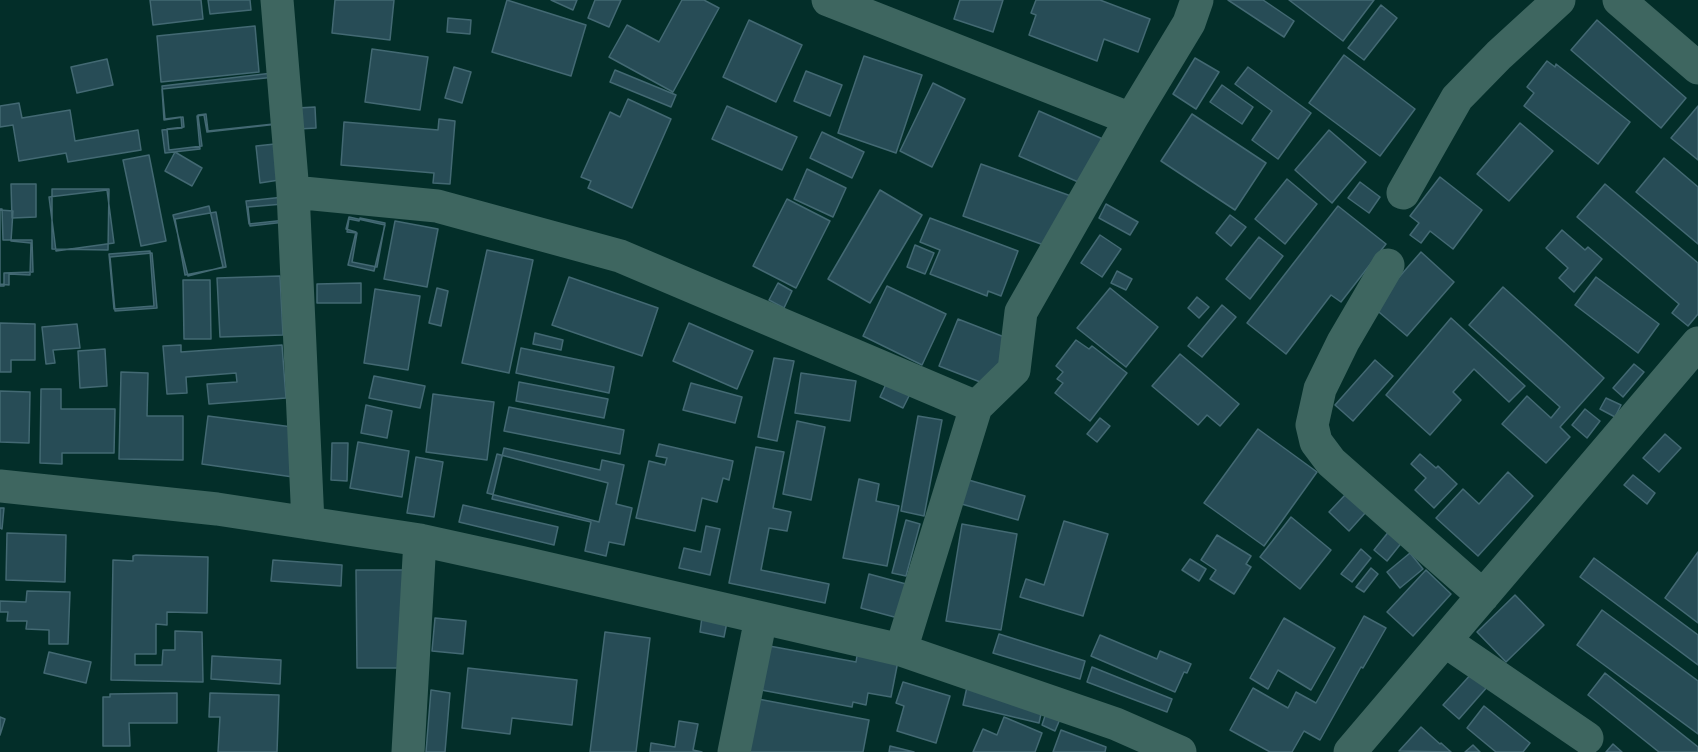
<!DOCTYPE html>
<style>
body{margin:0}
canvas{display:block;background:#032e29}
</style>
<canvas width="1698" height="752"></canvas>
<script>
const g = document.querySelector('canvas').getContext('2d');
g.lineJoin = 'round';
function fillPath(path, color) {
  g.fillStyle = color;
  g.fill(path, 'evenodd');
}
function stroke(path, color, width, dash) {
  g.strokeStyle = color;
  g.lineWidth = width;
  g.lineCap = dash ? 'butt' : 'round';
  g.setLineDash(dash || []);
  g.stroke(path);
}
const building = new Path2D(`
 M150 0H201L203 19 153 25Z
 M208 0H250L251 10 210 14Z
 M335 0H394L390 40 332 33Z
 M507 0 586 25 571 76 492 52Z
 M551 0H577L573 10Z
 M595 0H621L609 27 588 18Z
 M682 0H704L719 8 673 92 609 57 627 25 659 42Z
 M960 0H1003L993 32 954 19Z
 M1036 0H1100L1150 19 1138 52 1104 39 1097 61 1029 35 1036 15 1031 13Z
 M1228 0H1263L1294 21 1284 37Z
 M1289 0H1374L1343 41Z
 M1381 5 1397 18 1364 60 1348 48Z
 M448 18 471 20 470 34 447 32Z
 M749 20 802 45 776 102 723 77Z
 M1597 20 1686 98 1661 128 1571 50Z
 M255 26 259 72 161 82 157 36Z
 M372 49 428 57 420 110 365 102Z
 M1344 55 1415 109 1380 156 1309 103Z
 M864 56 922 75 896 153 838 133Z
 M1195 58 1219 72 1196 109 1173 94Z
 M107 59 113 85 77 93 71 67Z
 M1547 61 1555 67 1556 64 1630 122 1598 164 1524 106 1534 93 1527 87Z
 M454 67 471 72 462 103 445 98Z
 M1248 67 1311 113 1278 159 1252 140 1272 111 1235 84Z
 M615 70 676 95 671 107 610 82Z
 M806 71 842 85 830 116 794 101Z
 M281 72 278 124 207 132 204 115 197 116 200 149 165 153 162 130 182 128 181 117 165 119 162 86Z
 M275 77 283 123 208 131 206 114 198 115 202 146 169 150 167 129 184 127 183 117 164 120 162 89Z
 M933 83 965 99 932 167 900 151Z
 M1222 85 1253 107 1242 124 1210 102Z
 M628 99 671 119 632 208 588 188 591 181 581 177 610 112 620 117Z
 M19 103 22 118 70 110 75 141 138 130 141 150 68 162 66 153 19 161 13 125 0 127V106Z
 M727 106 797 137 782 170 712 139Z
 M1698 106V160L1671 138Z
 M315 107 316 128 298 129 297 108Z
 M1039 111 1105 140 1085 185 1019 156Z
 M1192 114 1266 163 1235 210 1161 161Z
 M439 119 455 121 450 184 433 183 434 173 341 165 344 122 438 130Z
 M1520 123 1553 151 1509 201 1477 174Z
 M1329 130 1366 162 1332 203 1295 170Z
 M822 132 864 152 852 178 810 158Z
 M275 144 279 180 260 183 256 146Z
 M175 152 202 168 192 186 165 171Z
 M149 155 166 241 141 246 123 160Z
 M1664 158 1698 187V244L1636 192Z
 M981 164 1071 196 1052 248 963 216Z
 M807 169 846 188 833 217 794 199Z
 M1440 177 1482 210 1453 249 1430 231 1421 243 1410 235 1419 223 1410 216Z
 M1287 179 1317 204 1285 244 1255 219Z
 M1360 182 1380 197 1369 213 1348 198Z
 M11 184H36V217L12 218Z
 M1605 184 1698 263V314L1688 326 1672 313 1679 304 1577 217Z
 M52 189H109L108 250 52 249Z
 M107 190 114 243 56 251 49 197Z
 M880 190 922 215 870 303 828 279Z
 M284 197 286 220 249 224 246 201Z
 M787 199 830 221 796 288 753 266Z
 M283 204 285 222 250 226 248 207Z
 M1106 204 1138 222 1130 235 1099 218Z
 M209 206 223 267 188 276 173 215Z
 M1338 206 1386 244 1341 302 1331 295 1286 354 1247 323Z
 M0 209H2L3 240H32L33 272 4 273V286H0Z
 M0 210 13 211 11 241 31 243 30 275 9 274V285L0 284Z
 M216 212 226 267 185 275 175 219Z
 M1230 215 1246 227 1231 246 1216 233Z
 M349 217 385 225 374 271 348 265 356 232 346 229Z
 M360 218 385 223 377 267 352 262 357 233 347 232 349 219 359 221Z
 M930 218 1018 251 1001 296 988 291 987 296 930 274 940 250 920 242Z
 M395 221 438 229 427 287 384 279Z
 M1562 230 1585 250 1588 247 1602 259 1574 292 1559 278 1568 268 1546 248Z
 M1100 235 1121 249 1102 277 1081 263Z
 M1259 237 1283 256 1250 299 1226 279Z
 M915 245 934 253 925 274 907 267Z
 M487 250 533 260 509 373 462 363Z
 M150 251 154 306 114 309 109 254Z
 M1421 252 1454 282 1407 336 1373 307Z
 M152 253 157 308 115 311 110 257Z
 M1117 271 1132 279 1126 290 1111 283Z
 M280 276 283 335 220 337 217 278Z
 M569 277 658 308 642 356 552 325Z
 M1596 277 1659 324 1638 353 1575 305Z
 M183 280H210L211 339H184Z
 M361 283V303H317V284Z
 M778 283 792 291 784 308 769 300Z
 M887 286 946 314 922 365 863 336Z
 M1503 287 1604 378 1560 427 1570 437 1546 463 1502 424 1527 396 1551 418 1560 407 1469 325Z
 M437 288 448 291 441 326 429 323Z
 M1110 288 1158 327 1126 367 1077 328Z
 M375 289 420 296 408 370 364 363Z
 M1197 297 1209 307 1199 318 1188 308Z
 M1222 305 1236 317 1202 357 1188 346Z
 M1451 318 1525 386 1509 402 1474 369 1453 392 1461 400 1430 435 1386 395Z
 M958 319 1012 340 993 387 939 366Z
 M0 323 35 324V360H11V372H0Z
 M689 323 753 351 737 389 673 361Z
 M77 324 80 348 53 350 55 363 46 364 42 327Z
 M535 333 563 340 561 350 533 344Z
 M1076 340 1089 349 1092 346 1127 373 1090 421 1055 393 1063 383 1057 379 1063 372 1056 366Z
 M181 345V352L282 345 286 398 209 404 207 384 237 382 236 373 186 377 187 393 167 394 163 346Z
 M521 348 614 367 609 393 516 373Z
 M105 349 107 386 80 388 78 351Z
 M1180 354 1239 404 1220 426 1207 415 1198 425 1152 386Z
 M774 358 794 361 777 441 758 437Z
 M1375 360 1393 376 1353 421 1335 405Z
 M1634 364 1644 372 1623 397 1613 388Z
 M121 372 148 373 147 416H183V460L119 459Z
 M801 373 856 381 850 421 795 413Z
 M374 376 425 386 420 408 369 398Z
 M519 382 608 399 604 418 516 401Z
 M887 382 910 394 903 408 880 397Z
 M691 383 742 397 735 423 683 410Z
 M41 389H61V409H115L114 453H62V464L40 463Z
 M0 391 30 392 29 443 0 442Z
 M433 394 494 402 487 460 426 452Z
 M1606 398 1621 405 1615 417 1600 409Z
 M366 405 392 411 387 438 361 433Z
 M509 407 624 430 620 454 504 431Z
 M1585 409 1600 421 1587 438 1572 425Z
 M208 416 300 428 293 477 202 464Z
 M918 416 942 420 924 516 901 511Z
 M1100 418 1110 426 1097 442 1087 434Z
 M797 421 825 427 811 500 783 494Z
 M1258 429 1317 472 1264 546 1204 503Z
 M1665 434 1681 448 1659 472 1643 458Z
 M358 442 409 451 402 497 350 488Z
 M332 443H348L347 481 331 480Z
 M659 444 733 461 729 480 723 478 717 502 702 498 695 531 636 518 649 461 665 465 667 458 656 456Z
 M756 447 784 452 773 508 791 512 787 531 769 528 761 570 829 584 825 603 729 583Z
 M504 448 600 470 602 460 624 465 616 504 632 508 624 545 609 542 606 556 585 551 591 522 492 499Z
 M497 454 608 483 599 522 487 493Z
 M1420 454 1436 468 1438 466 1457 484 1434 508 1415 490 1426 478 1411 464Z
 M416 457 443 462 434 517 407 513Z
 M1508 472 1533 496 1478 556 1436 518 1463 489 1479 504Z
 M1633 475 1655 493 1647 504 1624 485Z
 M859 479 879 484 876 501 899 506 887 566 843 558Z
 M965 479 1025 496 1018 520 958 503Z
 M1346 494 1366 512 1349 531 1329 512Z
 M463 505 558 527 554 545 459 522Z
 M0 508H4L2 529 0 528Z
 M1291 517 1331 550 1300 589 1260 557Z
 M906 520 920 524 906 576 892 573Z
 M1064 521 1108 534 1083 616 1020 597 1026 579 1044 585Z
 M962 524 1017 534 1001 630 946 621Z
 M706 526 720 529 710 575 679 568 684 548 701 552Z
 M1390 530 1403 541 1387 561 1374 550Z
 M7 533 66 535 65 582 6 580Z
 M1217 535 1251 556 1246 564 1251 567 1234 594 1210 579 1216 570 1201 560Z
 M1361 549 1371 558 1352 582 1341 574Z
 M1698 552V623L1665 598Z
 M1410 553 1423 569 1400 588 1387 572Z
 M136 555 208 557 207 613 167 612V625L156 624V654H135V665H162L163 650H175V631L202 632 203 682 111 680 113 560 133 561V556Z
 M1594 558 1698 635V665L1580 577Z
 M1190 559 1206 569 1199 581 1182 570Z
 M273 560 342 565 341 586 271 581Z
 M1371 568 1378 574 1364 592 1356 587Z
 M356 570H408L409 668H357Z
 M1426 570 1451 594 1413 636 1387 612Z
 M869 574 906 584 898 618 861 608Z
 M27 591 70 592 68 644H49V630L26 629 27 621H7L8 612H0V601L26 602Z
 M1515 595 1544 625 1506 662 1477 632Z
 M1602 610 1698 681V734L1577 645Z
 M1364 616 1386 628 1363 668 1361 667 1320 740 1304 731 1292 752H1270L1230 730 1253 688 1288 708 1296 692 1316 703Z
 M702 617 727 622 724 637 700 632Z
 M435 618 466 621 463 654 432 651Z
 M1284 618 1335 648 1311 690 1278 670 1268 689 1250 678Z
 M605 632 650 638 636 752H590Z
 M999 634 1085 661 1080 679 993 653Z
 M1100 635 1157 659 1160 651 1191 664 1187 673 1184 672 1175 692 1091 656Z
 M764 645 856 662 858 650 898 661 891 697 868 693 866 705 853 702 852 707 756 689Z
 M49 652 91 662 86 683 44 673Z
 M212 656 281 660 280 684 211 679Z
 M1092 667 1172 699 1167 712 1087 682Z
 M468 668 577 680 572 725 512 718 510 734 462 728Z
 M1473 672 1488 686 1459 719 1443 705Z
 M1605 673 1698 747V752H1659L1588 695Z
 M903 682 950 696 936 743 897 731 904 706 896 703Z
 M967 687 1043 705 1039 723 963 705Z
 M431 690 450 693 445 752H426Z
 M177 693V723H129L130 746H103V697H110V694Z
 M210 693 279 695 277 752H218L220 717H209Z
 M758 699 869 720 863 752H748Z
 M1484 706 1530 743 1523 752H1496L1467 728Z
 M1046 713 1060 719 1055 731 1042 725Z
 M0 717 5 719 0 735Z
 M1004 717 1042 733 1035 752H973L983 729 997 735Z
 M679 721 698 724 693 750 702 752H650L651 743 675 747Z
 M1421 727 1440 744 1441 743 1451 752 1399 751Z
 M1061 730 1106 747 1105 752H1053Z
 M1613 744 1622 752H1606Z
 M1473 745 1480 752H1465Z
 M890 746 914 752H889Z`);
const minor = new Path2D(`
 M277 0 293 192 308 523
 M828 0 1131 119
 M1619 0 1698 68
 M293 192 437 206 620 256 976 407
 M1403 193 1457 98 1499 55 1559 0
 M1388 265 1343 342 1320 389 1312 425 1316 442 1331 462 1483 596
 M0 486 217 509 420 540 520 562 901 650 1116 724 1180 752
 M1445 641 1587 738
 M901 650 976 407 1014 370 1021 312 1131 119 1189 23 1197 0
 M408 752 420 540
 M734 752 761 618
 M1350 752 1698 343`);
fillPath(building, '#274c56');
stroke(building, '#436973', 1.5);
stroke(minor, '#3e6660', 33);
</script>
